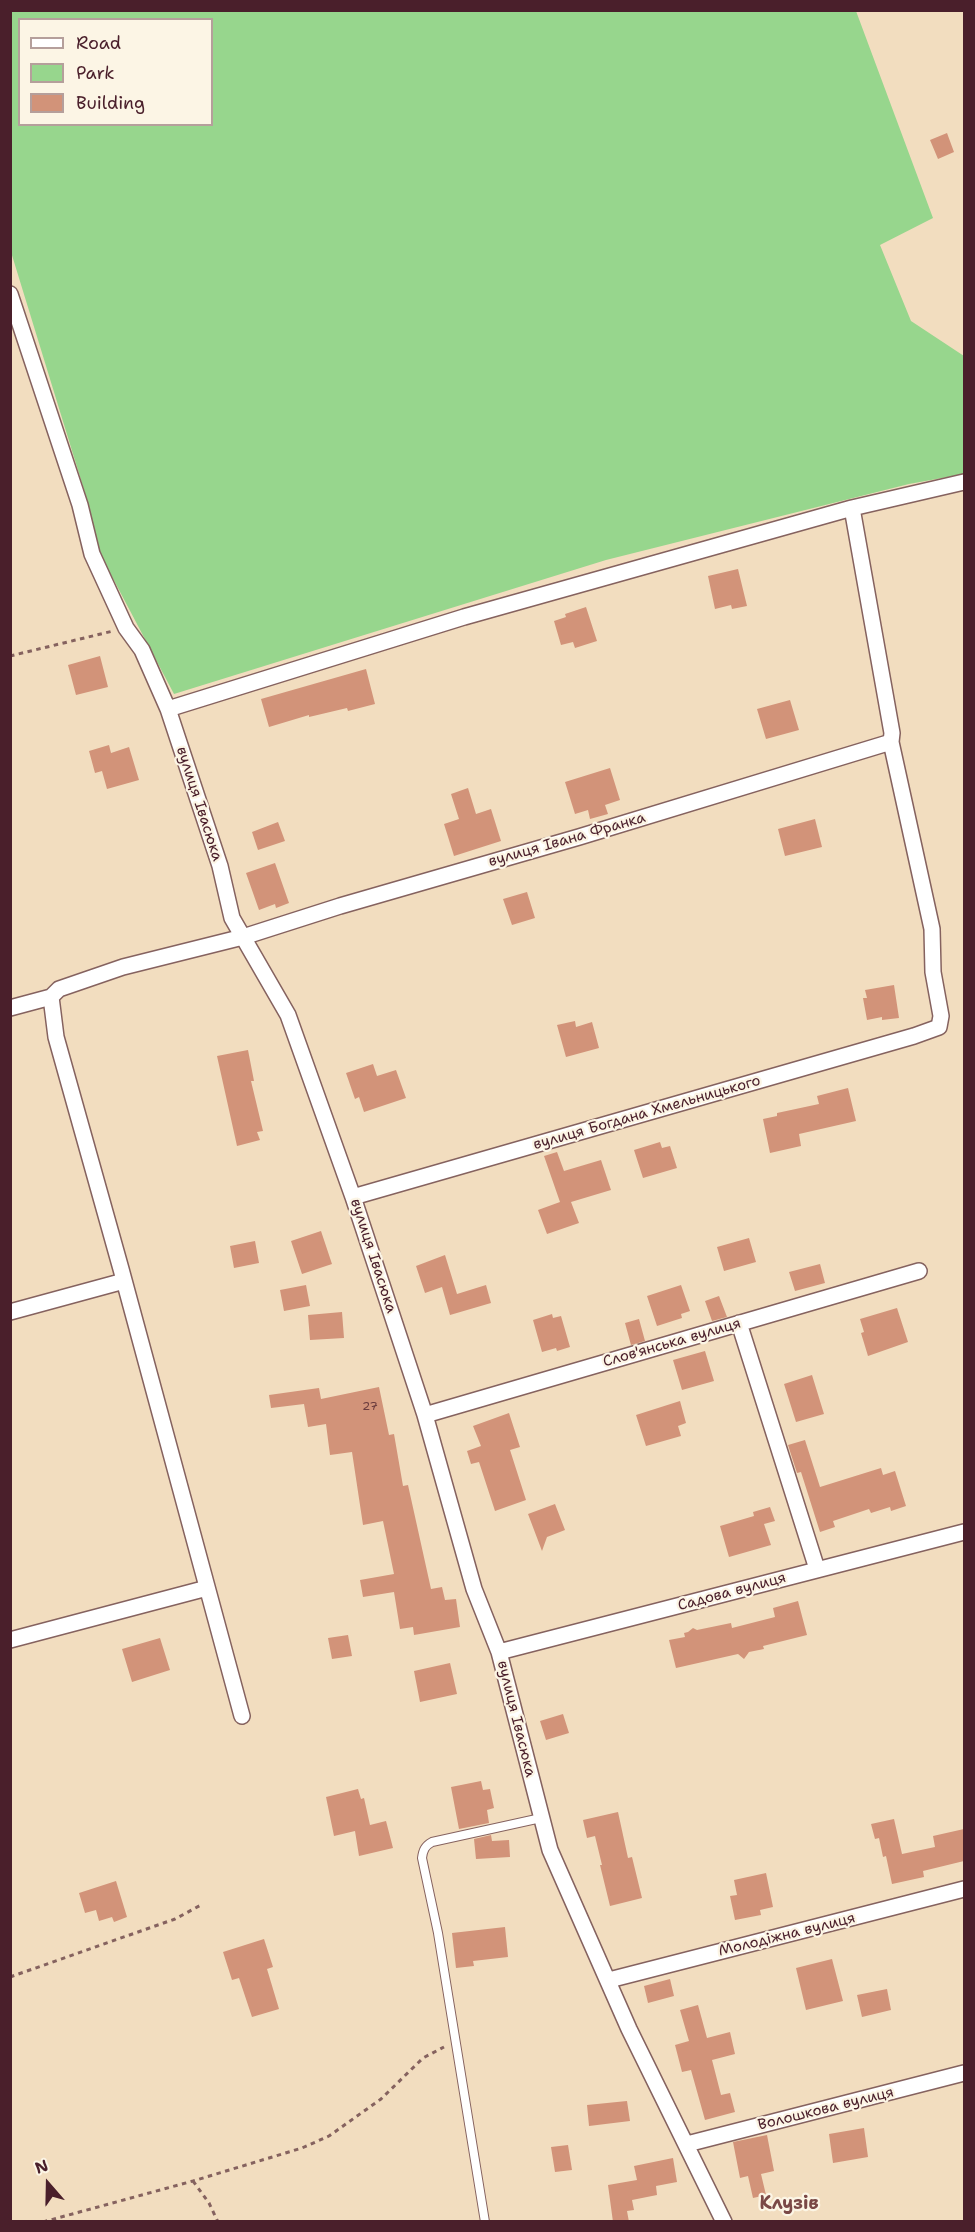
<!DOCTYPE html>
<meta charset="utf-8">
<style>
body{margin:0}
#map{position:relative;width:975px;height:2232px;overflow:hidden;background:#f2ddbf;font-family:"Shantell Sans",sans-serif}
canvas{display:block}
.frame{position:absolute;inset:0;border:12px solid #4a1f2b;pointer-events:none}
.legend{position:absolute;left:18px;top:18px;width:195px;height:108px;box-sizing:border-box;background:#fcf5e5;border:2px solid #b59f9b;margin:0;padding:8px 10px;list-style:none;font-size:18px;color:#4a1f2b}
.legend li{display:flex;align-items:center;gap:12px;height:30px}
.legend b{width:30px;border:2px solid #b59f9b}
.north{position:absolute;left:18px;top:2154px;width:60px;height:60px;-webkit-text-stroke:4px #fcf5e5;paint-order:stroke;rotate:340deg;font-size:16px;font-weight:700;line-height:24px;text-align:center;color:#4a1f2b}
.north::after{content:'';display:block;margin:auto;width:21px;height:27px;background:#4a1f2b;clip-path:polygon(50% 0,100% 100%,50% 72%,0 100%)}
</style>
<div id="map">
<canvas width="975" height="2232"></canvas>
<div class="frame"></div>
<ul class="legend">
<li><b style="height:8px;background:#fff"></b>Road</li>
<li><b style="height:16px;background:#97d68d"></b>Park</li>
<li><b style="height:16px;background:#d29379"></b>Building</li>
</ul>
<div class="north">N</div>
</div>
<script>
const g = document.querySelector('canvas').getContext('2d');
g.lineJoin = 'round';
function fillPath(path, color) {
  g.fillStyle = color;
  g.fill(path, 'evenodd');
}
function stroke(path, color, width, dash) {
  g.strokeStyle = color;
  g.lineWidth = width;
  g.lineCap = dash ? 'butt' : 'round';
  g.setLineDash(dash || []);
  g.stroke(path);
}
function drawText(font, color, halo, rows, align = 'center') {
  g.font = font + ' "Shantell Sans",sans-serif';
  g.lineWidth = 4.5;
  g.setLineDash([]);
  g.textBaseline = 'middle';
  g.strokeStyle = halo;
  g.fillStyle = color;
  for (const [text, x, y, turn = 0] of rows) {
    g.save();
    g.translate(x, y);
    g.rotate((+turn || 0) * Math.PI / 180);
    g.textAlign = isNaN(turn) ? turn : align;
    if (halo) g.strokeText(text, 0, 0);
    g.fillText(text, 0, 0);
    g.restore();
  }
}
const green = new Path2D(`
 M10 11H856L933 218 880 245 911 321 964 356V474L909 484 606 560 174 694 100 554 89 506 11 252ZM20 20H212V124H20Z`);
const building = new Path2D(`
 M947 133 954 152 938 159 930 140Z
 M738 569 747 606 732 609 731 605 715 609 708 576Z
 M586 607 597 641 575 648 573 642 561 645 554 621 566 617 565 614Z
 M100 656 108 687 76 695 68 665Z
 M366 669 375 704 348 711 347 708 309 717V715L269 727 261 699Z
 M790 700 799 730 766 739 757 709Z
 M109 745 111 753 129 747 139 780 107 789 102 771 95 773 89 751Z
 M610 768 620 800 605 805 608 814 590 819 588 810 575 814 565 782Z
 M468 788 476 814 491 809 501 841 454 856 444 824 459 819 451 794Z
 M815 819 822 847 785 856 778 829Z
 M278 822 285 841 258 850 252 832Z
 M275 863 289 903 276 908 275 904 259 910 246 873Z
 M527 892 535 918 512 925 503 899Z
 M894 985 899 1018 882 1020V1017L867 1020 863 998H867L865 990Z
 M575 1021 576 1027 592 1022 599 1048 566 1057 557 1025Z
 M248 1050 254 1081H251L263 1131 257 1132 260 1140 237 1146 217 1056Z
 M373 1064 377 1076 396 1070 406 1098 364 1112 359 1097 355 1099 346 1073Z
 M848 1088 856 1121 799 1134 801 1146 770 1153 763 1119 777 1116V1113L819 1104 817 1096Z
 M660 1142 662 1148 670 1146 677 1168 643 1178 634 1150Z
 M557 1152 564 1171 601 1160 611 1190 571 1202 579 1223 547 1234 538 1210 560 1202 544 1156Z
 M321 1231 332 1264 302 1274 291 1241Z
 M749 1238 756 1262 724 1271 717 1247Z
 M255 1241 259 1263 234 1268 230 1246Z
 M445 1255 457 1294 486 1285 491 1303 450 1315 442 1287 425 1293 416 1266Z
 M820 1264 825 1283 795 1291 789 1272Z
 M306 1285 310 1306 284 1311 280 1290Z
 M681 1285 690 1311 681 1314 682 1318 657 1326 647 1296Z
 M719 1296 727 1317 712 1321 705 1301Z
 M897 1308 908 1342 868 1356 861 1333 864 1332 860 1319Z
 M342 1312 344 1338 310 1340 308 1315Z
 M552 1314 553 1318 561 1316 570 1347 557 1351 556 1348 542 1352 533 1320Z
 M639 1319 645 1341 631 1345 625 1323Z
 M705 1351 714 1381 682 1390 673 1360Z
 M812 1375 824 1414 796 1422 784 1384Z
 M379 1387 389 1435 394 1434 403 1486 408 1485 431 1589 442 1587 445 1600 456 1599 460 1627 414 1635 413 1627 400 1629 394 1592 363 1597 360 1580 394 1574 383 1521 363 1525 352 1452 330 1455 326 1424 308 1427 304 1404 271 1408 269 1395 319 1388 321 1399Z
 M680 1401 686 1423 678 1426 681 1436 646 1446 636 1415Z
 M509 1413 520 1447 510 1450 526 1500 495 1511 479 1462 471 1464 467 1451 481 1446 473 1426Z
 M805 1440 820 1487 881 1468 883 1475 895 1471 906 1506 891 1511 890 1507 871 1513 869 1509 833 1521 835 1527 820 1532 801 1472 797 1473 788 1445Z
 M555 1504 565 1530 547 1537 542 1551 528 1514Z
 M770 1507 775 1521 764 1524 771 1545 729 1557 720 1526 754 1516 753 1512Z
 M798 1601 807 1635 763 1646 764 1649 749 1652 744 1659 738 1654 676 1668 669 1640 685 1637 684 1633 688 1632 693 1628 697 1630 731 1623 732 1628 775 1617 773 1608Z
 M348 1635 352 1656 332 1659 328 1638Z
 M160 1638 170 1670 132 1682 122 1649Z
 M450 1663 457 1694 420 1702 414 1671Z
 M563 1714 569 1733 546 1740 540 1721Z
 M481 1781 483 1790 490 1789 494 1808 487 1810 489 1823 459 1829 451 1787Z
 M358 1789 361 1799 364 1798 370 1825 386 1821 393 1848 359 1856 355 1831 334 1836 326 1797Z
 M618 1812 628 1858 632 1857 642 1898 610 1906 600 1865H602L595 1836 587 1838 583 1820Z
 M894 1819 902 1854 935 1847 933 1836 964 1829V1861L923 1871 924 1877 892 1884 886 1856 883 1857 879 1838 875 1839 871 1824Z
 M491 1835 492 1841 509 1840 510 1857 476 1859 474 1839Z
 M766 1873 773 1907 760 1910 761 1915 735 1920 730 1896 737 1895 734 1880Z
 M116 1881 127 1917 114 1922 112 1917 99 1921 96 1910 85 1913 79 1893Z
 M505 1927 508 1957 473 1961 474 1966 456 1968 452 1933Z
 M264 1939 273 1967 267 1969 279 2009 252 2017 239 1978 232 1980 223 1952Z
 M832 1959 843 2001 806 2010 796 1968Z
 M670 1979 674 1996 648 2003 644 1986Z
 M887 1989 891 2010 862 2017 857 1995Z
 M698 2005 707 2038 730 2032 735 2054 712 2060 721 2095 730 2093 735 2112 705 2120 691 2070 682 2072 675 2045 689 2041 680 2010Z
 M627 2101 630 2121 589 2126 587 2105Z
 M864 2128 868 2157 833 2163 829 2134Z
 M767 2135 774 2171 761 2174 766 2195 753 2198 748 2176 740 2178 733 2142Z
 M568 2145 572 2170 555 2172 551 2147Z
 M673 2158 677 2182 656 2186 657 2195 632 2200 634 2210 627 2211 629 2222H613L608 2185 637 2180 634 2166Z`);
const path = new Path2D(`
 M10 656 113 631
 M10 1977 175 1919 201 1905
 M193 2181 209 2203 218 2222
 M43 2222 193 2181 302 2148 329 2136 381 2099 423 2058 444 2047`);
const lane = new Path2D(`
 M485 2222 438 1933 422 1858C423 1850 425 1846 432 1842L541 1818`);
const street = new Path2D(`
 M10 294 80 505 92 554 126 628 142 650 168 709 220 866 232 918 288 1015 353 1197 425 1415 474 1589 499 1652 550 1850 629 2029 724 2222
 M852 508 964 482
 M168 709 464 617 852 508 892 733 891 742 932 929 933 972 941 1016 939 1027 914 1036 353 1197
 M51 997 56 1037 121 1269 242 1716
 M10 1008 51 997 59 989 123 967 243 937 340 906 579 837 891 742
 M10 1312 124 1281
 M739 1323 817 1569
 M425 1415 919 1271
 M10 1640 207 1588
 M499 1652 964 1532
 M609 1980 964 1889
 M687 2144 964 2073`);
const numberNames = [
 ["27",370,1407]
];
const streetNames = [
 ["вулиця Івасюка",199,804,72],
 ["вулиця Івана Франка",567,840,-16],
 ["вулиця Богдана Хмельницького",647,1113,-16],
 ["вулиця Івасюка",373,1256,72],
 ["Слов'янська вулиця",672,1343,-16],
 ["Садова вулиця",732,1592,-15],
 ["вулиця Івасюка",516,1719,76],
 ["Молодіжна вулиця",787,1935,-14],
 ["Волошкова вулиця",826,2109,-14]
];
const quarterNames = [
 ["Клузів",789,2204]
];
fillPath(green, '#97d68d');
fillPath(building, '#d29379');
stroke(lane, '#85625f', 10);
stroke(street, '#85625f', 18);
stroke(path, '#85625f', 3, [4.5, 4.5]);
stroke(lane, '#fff', 8);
stroke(street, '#fff', 15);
drawText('12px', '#6c3c3e', null, numberNames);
drawText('15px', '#4a1f2b', '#fcf5e5', streetNames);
drawText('bold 18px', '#7a4846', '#fcf5e5', quarterNames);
</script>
